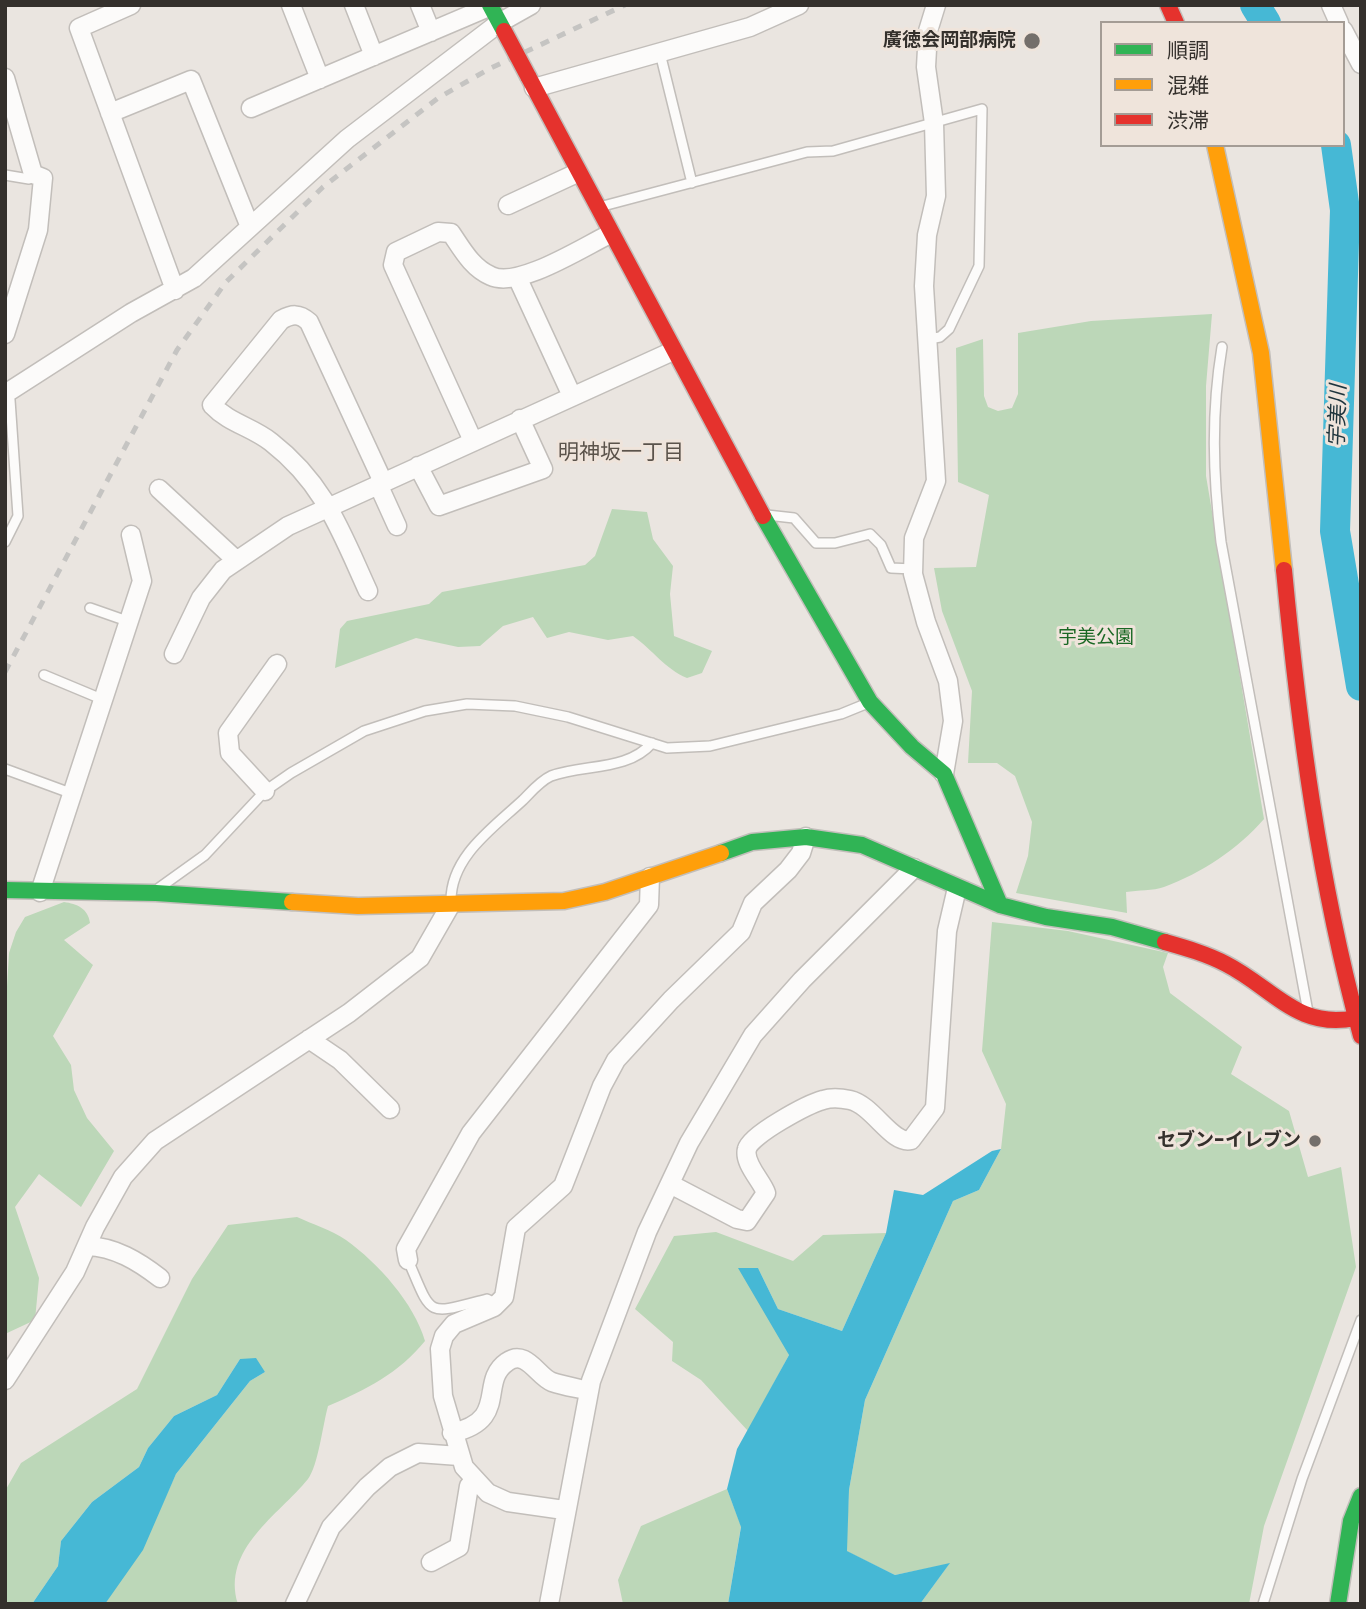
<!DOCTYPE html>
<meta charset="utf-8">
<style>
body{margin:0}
#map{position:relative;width:1366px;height:1609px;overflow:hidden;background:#eae5e0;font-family:Poppins,"Noto Sans JP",sans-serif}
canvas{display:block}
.frame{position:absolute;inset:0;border:7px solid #34302c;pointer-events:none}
.legend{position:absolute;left:1100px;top:21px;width:245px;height:126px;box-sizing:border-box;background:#efe4db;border:2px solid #a49c95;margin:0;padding:9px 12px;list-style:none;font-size:21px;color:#34302c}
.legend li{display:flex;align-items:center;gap:14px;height:35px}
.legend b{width:35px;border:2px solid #a49c95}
</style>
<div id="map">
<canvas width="1366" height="1609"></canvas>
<div class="frame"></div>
<ul class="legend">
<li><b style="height:9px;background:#30b455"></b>順調</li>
<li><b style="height:9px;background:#ff9f0a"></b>混雑</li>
<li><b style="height:9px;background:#e5322d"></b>渋滞</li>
</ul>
</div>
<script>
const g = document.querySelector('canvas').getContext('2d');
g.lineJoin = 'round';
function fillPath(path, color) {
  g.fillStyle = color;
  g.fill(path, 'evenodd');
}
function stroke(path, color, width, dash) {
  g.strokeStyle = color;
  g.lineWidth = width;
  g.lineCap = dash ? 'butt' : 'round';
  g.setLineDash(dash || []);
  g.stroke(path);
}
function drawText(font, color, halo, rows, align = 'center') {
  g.font = font + ' Poppins,"Noto Sans JP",sans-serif';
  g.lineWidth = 6;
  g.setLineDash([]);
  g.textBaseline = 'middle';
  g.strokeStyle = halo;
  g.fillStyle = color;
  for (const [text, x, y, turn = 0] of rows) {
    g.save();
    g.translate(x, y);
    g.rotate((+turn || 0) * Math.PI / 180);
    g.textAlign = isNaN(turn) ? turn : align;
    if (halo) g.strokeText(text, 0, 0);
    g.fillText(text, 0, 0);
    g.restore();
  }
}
const green = new Path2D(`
 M1212 314 1206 386V476L1264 819C1238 849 1202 873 1164 887 1153 891 1138 890 1126 892L1127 913 1016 893 1028 856 1032 822 1015 776 997 763H968L972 691 942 611 934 568 976 567 989 495 958 482 956 348 983 339 984 396 988 407 998 411 1012 408 1018 394V333L1091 321Z
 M612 509 647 512 653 539 673 566 670 594 674 636 712 651 702 673 687 678C665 669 653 650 633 636L608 640 569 632 547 638 533 617 503 626 480 646 458 647 416 638 335 668 340 629 347 621 429 604 442 592 585 565 595 556Z
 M64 902C77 904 88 908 90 923L64 940 93 965 53 1036 71 1065 74 1090 87 1118 114 1151 81 1207 39 1174 15 1207 39 1278 35 1320 5 1334V1020L9 953 16 932 25 917Z
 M992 922 1068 931 1168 953 1163 967 1170 993 1242 1047 1231 1074 1289 1111 1308 1177 1341 1167 1356 1267 1264 1526 1249 1604H920L949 1564 895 1575 846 1551 849 1490 865 1400 953 1201 979 1190 1001 1149 1006 1104 982 1051Z
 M297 1217C312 1224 332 1230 346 1240 378 1263 414 1303 425 1341 399 1373 366 1390 328 1406 323 1424 318 1466 308 1479 279 1515 221 1549 238 1604H105L159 1511 176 1474 250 1381 265 1372 240 1359 217 1395 174 1416 148 1448 139 1467 92 1502 61 1541 58 1566 32 1604H5V1491L21 1463 137 1389 192 1279 228 1225Z
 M716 1232 793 1261 823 1235 886 1233 842 1331 778 1309 758 1268 789 1355 748 1431 701 1380 672 1361 673 1342 635 1309 674 1236Z
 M727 1489 741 1526 728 1604H623L618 1580 641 1526Z`);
const water = new Path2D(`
 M1001 1149 979 1190 953 1201 865 1400 849 1490 847 1551 895 1575 950 1563 920 1604H728L741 1527 727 1489 737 1449 789 1355 738 1268H758L778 1309 842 1331 886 1233 894 1190 923 1195 992 1151Z
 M256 1358 265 1372 250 1381 176 1474 143 1550 105 1604H32L58 1566 61 1541 92 1502 139 1467 148 1448 174 1416 217 1395 240 1359Z`);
const river = new Path2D(`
 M1255 5 1266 23
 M1336 145 1345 210 1335 531 1361 686`);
const lane = new Path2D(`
 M660 53 692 183
 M5 175 29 179 33 174
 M603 206 807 152 833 151 982 109 979 266 949 329 940 337 929 339
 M1222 347C1211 413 1213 476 1221 542L1308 1012
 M767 515 794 518 816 543H835L870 534 881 545 891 568 913 569
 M5 542 18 516 10 400 6 393
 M90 608 130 622
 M44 675 104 700
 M5 769 73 794
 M159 888 205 855 265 791 291 773 364 731 425 711 467 704 515 706 568 717 667 748 710 746 841 714 868 703
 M451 902C450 857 493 828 523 800 531 792 540 781 551 776 584 764 628 771 652 743
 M408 1260C433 1318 425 1315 487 1299L497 1304
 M1263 1604 1302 1479 1361 1320`);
const street = new Path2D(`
 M131 5 79 28 175 290
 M291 5 320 79
 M354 5 374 56
 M420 5 431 32
 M936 5 928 31 926 67 934 123 936 196 927 235 924 286 936 481 914 538 913 574 926 622 948 681 953 721 944 774
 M1331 5 1339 23
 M1343 30 1361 64
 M5 78 33 174 43 178 38 230 5 334
 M534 88 750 27 799 5
 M251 108 491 6
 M110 113 191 80 250 227
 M508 205 577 173
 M518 279 572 396
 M5 394 131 313 194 278 347 139 499 23 531 5
 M473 441 393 265 396 252 438 232 451 233C462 249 472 268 491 276 518 289 583 247 610 234
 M418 466 439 506 543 469 520 419
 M378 484 397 526
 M159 489 236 560
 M368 591C341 532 325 484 271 442 252 427 229 423 212 405L281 320C292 314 299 313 309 322L383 482
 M174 654 201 598 223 570 288 526 673 351
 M265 791 230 753 228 733 277 664
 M40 892 142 581 131 535
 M309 1039 340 1060 390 1109
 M670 1184 737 1219 747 1221 766 1193C762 1181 743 1163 747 1149 750 1135 808 1104 823 1100 832 1097 841 1098 850 1100 873 1105 892 1145 911 1140L935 1108 947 931 957 888
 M87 1246C115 1247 138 1261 160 1278
 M408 1260 406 1249 471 1133 649 905 650 877
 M5 1380 75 1272 95 1227 123 1177 155 1141 349 1013 420 958 451 904
 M452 1433C510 1420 478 1382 507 1362 526 1348 538 1377 552 1382 564 1386 577 1388 589 1391
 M564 1510 508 1502 488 1493 464 1467 443 1396 440 1349 444 1336 454 1324 494 1307 504 1297 516 1228 563 1186 602 1086 616 1060 671 1000 741 932 753 903 788 870 801 853 806 837
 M431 1562 459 1547 469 1486 475 1480
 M295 1604 331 1527 367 1487 390 1467 418 1453 459 1456
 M549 1604 591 1381 647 1232 689 1143 753 1035 802 980 914 868`);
const fast = new Path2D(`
 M490 5 504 31
 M763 516 870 702 912 747 944 774 1000 905
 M721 853 752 842 806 837 862 845 1000 905 1046 917 1112 927 1165 942
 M5 890 156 893 292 902
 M1338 1604 1351 1521 1361 1496`);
const slow = new Path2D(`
 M1215 145 1261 353 1284 570
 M292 902 358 906 564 901 605 892 721 853`);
const jam = new Path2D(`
 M1168 5 1176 23
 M528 76 763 516
 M1284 570C1299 728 1319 882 1361 1036
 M1165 942C1186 948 1207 954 1226 964 1273 988 1298 1030 1355 1018`);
const rail = new Path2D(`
 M5 672 177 350 226 282 323 187 438 98 489 69 625 5`);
const jamBridge = new Path2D(`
 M504 31 528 76`);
const markers = [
 [1032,41,9,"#746f6b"],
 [1315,1141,7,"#746f6b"]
];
const poiNames = [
 ["廣徳会岡部病院",1016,41],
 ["セブン-イレブン",1301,1141]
];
const parkNames = [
 ["宇美公園",1096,638]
];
const waterNames = [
 ["宇美川",1339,416,-88]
];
const neighbourhoodNames = [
 ["明神坂一丁目",621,454]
];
fillPath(green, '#bcd7b8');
fillPath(water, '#46b8d5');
stroke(river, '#46b8d5', 30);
stroke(lane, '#c2beba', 12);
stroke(street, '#c2beba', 21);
stroke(fast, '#c2beba', 19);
stroke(slow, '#c2beba', 19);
stroke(jam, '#c2beba', 19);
stroke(lane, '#fcfbfa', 9);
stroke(street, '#fcfbfa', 18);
stroke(fast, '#30b455', 16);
stroke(slow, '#ff9f0a', 16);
stroke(jam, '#e5322d', 16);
stroke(rail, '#c5c4c2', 5, [9, 9]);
stroke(jamBridge, '#c2beba', 19, []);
stroke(jamBridge, '#e5322d', 16);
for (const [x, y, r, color] of markers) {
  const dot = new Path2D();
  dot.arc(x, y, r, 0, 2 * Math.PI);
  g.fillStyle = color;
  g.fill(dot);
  stroke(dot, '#efe4db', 2.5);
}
drawText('bold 19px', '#34302c', '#efe4db', poiNames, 'right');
drawText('19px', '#1a6824', '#efe4db', parkNames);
drawText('italic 21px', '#1f353d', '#efe4db', waterNames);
drawText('21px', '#5b534b', '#efe4db', neighbourhoodNames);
</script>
